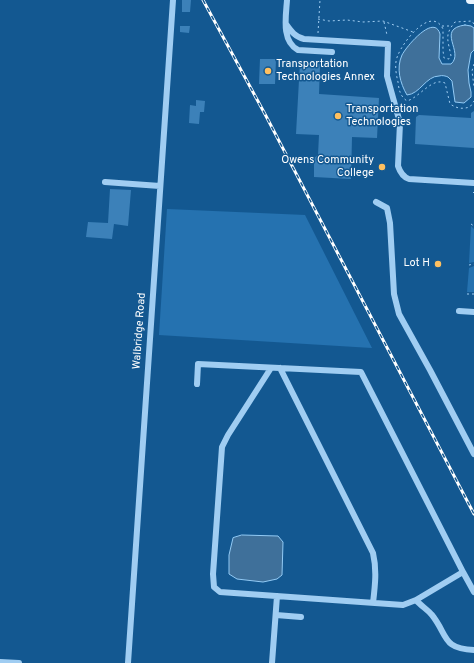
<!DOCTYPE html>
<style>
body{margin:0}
canvas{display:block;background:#135891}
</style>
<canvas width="474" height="663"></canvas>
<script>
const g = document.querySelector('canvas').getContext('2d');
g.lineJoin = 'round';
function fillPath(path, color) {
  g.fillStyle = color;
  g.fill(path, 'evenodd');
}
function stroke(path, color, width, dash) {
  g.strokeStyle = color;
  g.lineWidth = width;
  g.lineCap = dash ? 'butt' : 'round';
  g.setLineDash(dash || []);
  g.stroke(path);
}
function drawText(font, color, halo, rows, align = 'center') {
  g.font = font + ' Overpass,sans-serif';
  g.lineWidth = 3;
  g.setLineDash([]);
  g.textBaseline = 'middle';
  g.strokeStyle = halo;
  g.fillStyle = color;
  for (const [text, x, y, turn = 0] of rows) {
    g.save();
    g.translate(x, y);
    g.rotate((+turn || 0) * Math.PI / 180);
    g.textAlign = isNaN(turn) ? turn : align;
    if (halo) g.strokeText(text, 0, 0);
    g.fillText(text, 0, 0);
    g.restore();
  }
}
const green = new Path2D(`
 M167 209 305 215 372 348 159 335Z
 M471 226 474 229V262L469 263Z
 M474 266V292H467L469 268Z`);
const water = new Path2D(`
 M465 25 471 26 474 28V50L471 53 468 70 469 83 471 92V97L464 103 455 102 452 81 448 77C446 76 442 75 439 76 426 76 420 94 407 95 400 83 396 68 402 55 406 47 434 13 440 34L439 58 442 64H451C465 52 435 29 465 25Z
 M242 535 278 536 283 542 282 575 277 579 263 582 237 579 229 574V555L233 538Z`);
const building = new Path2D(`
 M182 0H191L190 12H182Z
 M180 26H190L189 33 180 32Z
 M260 59H276L275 84H259Z
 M300 62 320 64 319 94 379 98 377 138 352 137 351 179 314 177V158L318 155 319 135 296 134Z
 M196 100 205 101 204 112H200L199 124 189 123 190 105 196 106Z
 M474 111V148L415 144 416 117 419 115 471 118V113Z
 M110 189 131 190 128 226 114 224 112 239 86 237 88 222 108 223Z`);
const path = new Path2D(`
 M318 19 329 21 347 20 363 22 383 21 413 32
 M384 22 387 35
 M474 24 472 21 455 22C444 35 448 40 451 56L449 59 444 58 443 51V29C431 5 403 42 398 55 394 63 396 74 398 82 399 90 400 96 407 101 420 97 432 77 445 83L450 104C458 109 462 109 470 107L474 101
 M442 26H451
 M318 33 320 0
 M474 64 472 71 474 87
 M473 193 474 192
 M471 224 474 226
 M469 265 474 264
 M467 294H474`);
const minor = new Path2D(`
 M287 0C286 16 281 41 298 50L332 52
 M286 24C291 31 295 37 304 39L388 44 387 76 400 123 398 166C400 172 403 177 409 179L474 183
 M105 182 160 186
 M376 202 387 208 390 223 394 294 399 314 430 370 474 454
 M459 311 474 312
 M280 368 373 553C377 570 375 586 373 603
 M197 384 198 364 361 372 463 572 416 600 403 605 220 592 214 587 213 574 222 447 228 435 271 368
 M463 572 474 592
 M416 600C421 606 427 609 432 615 448 635 442 649 474 650
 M276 615 301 617
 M0 662 19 663
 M128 663 173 0
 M272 663 277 596`);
const major = new Path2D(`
 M470 0H474`);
const rail = new Path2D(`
 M203 0 266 116 474 514`);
const markers = [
 [268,71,4,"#ffc060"],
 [338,116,4,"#ffc060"],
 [382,167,4,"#ffc060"],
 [438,264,4,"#ffc060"]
];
const poiNames = [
 ["Transportation",276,65],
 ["Technologies Annex",276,78],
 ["Transportation",346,110],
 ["Technologies",346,123],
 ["Owens Community",374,161,"right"],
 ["College",374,174,"right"],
 ["Lot H",430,264,"right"]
];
const streetNames = [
 ["Walbridge Road",140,331,-86]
];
fillPath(green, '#2572b0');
fillPath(water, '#3f709a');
stroke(water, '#92caf5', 1);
fillPath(building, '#3c81b9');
stroke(path, '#a0cdf2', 1, [2, 3]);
stroke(minor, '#a0cdf2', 6);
stroke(major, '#eaf5ff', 8);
stroke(rail, '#fff', 3);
stroke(rail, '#135891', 1.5, [4.5]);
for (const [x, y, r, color] of markers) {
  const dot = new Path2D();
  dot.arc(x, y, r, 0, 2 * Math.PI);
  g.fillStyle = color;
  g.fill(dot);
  stroke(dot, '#135891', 1.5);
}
drawText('11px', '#fff', '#135891', poiNames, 'left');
drawText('11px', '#fff', '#135891', streetNames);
</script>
